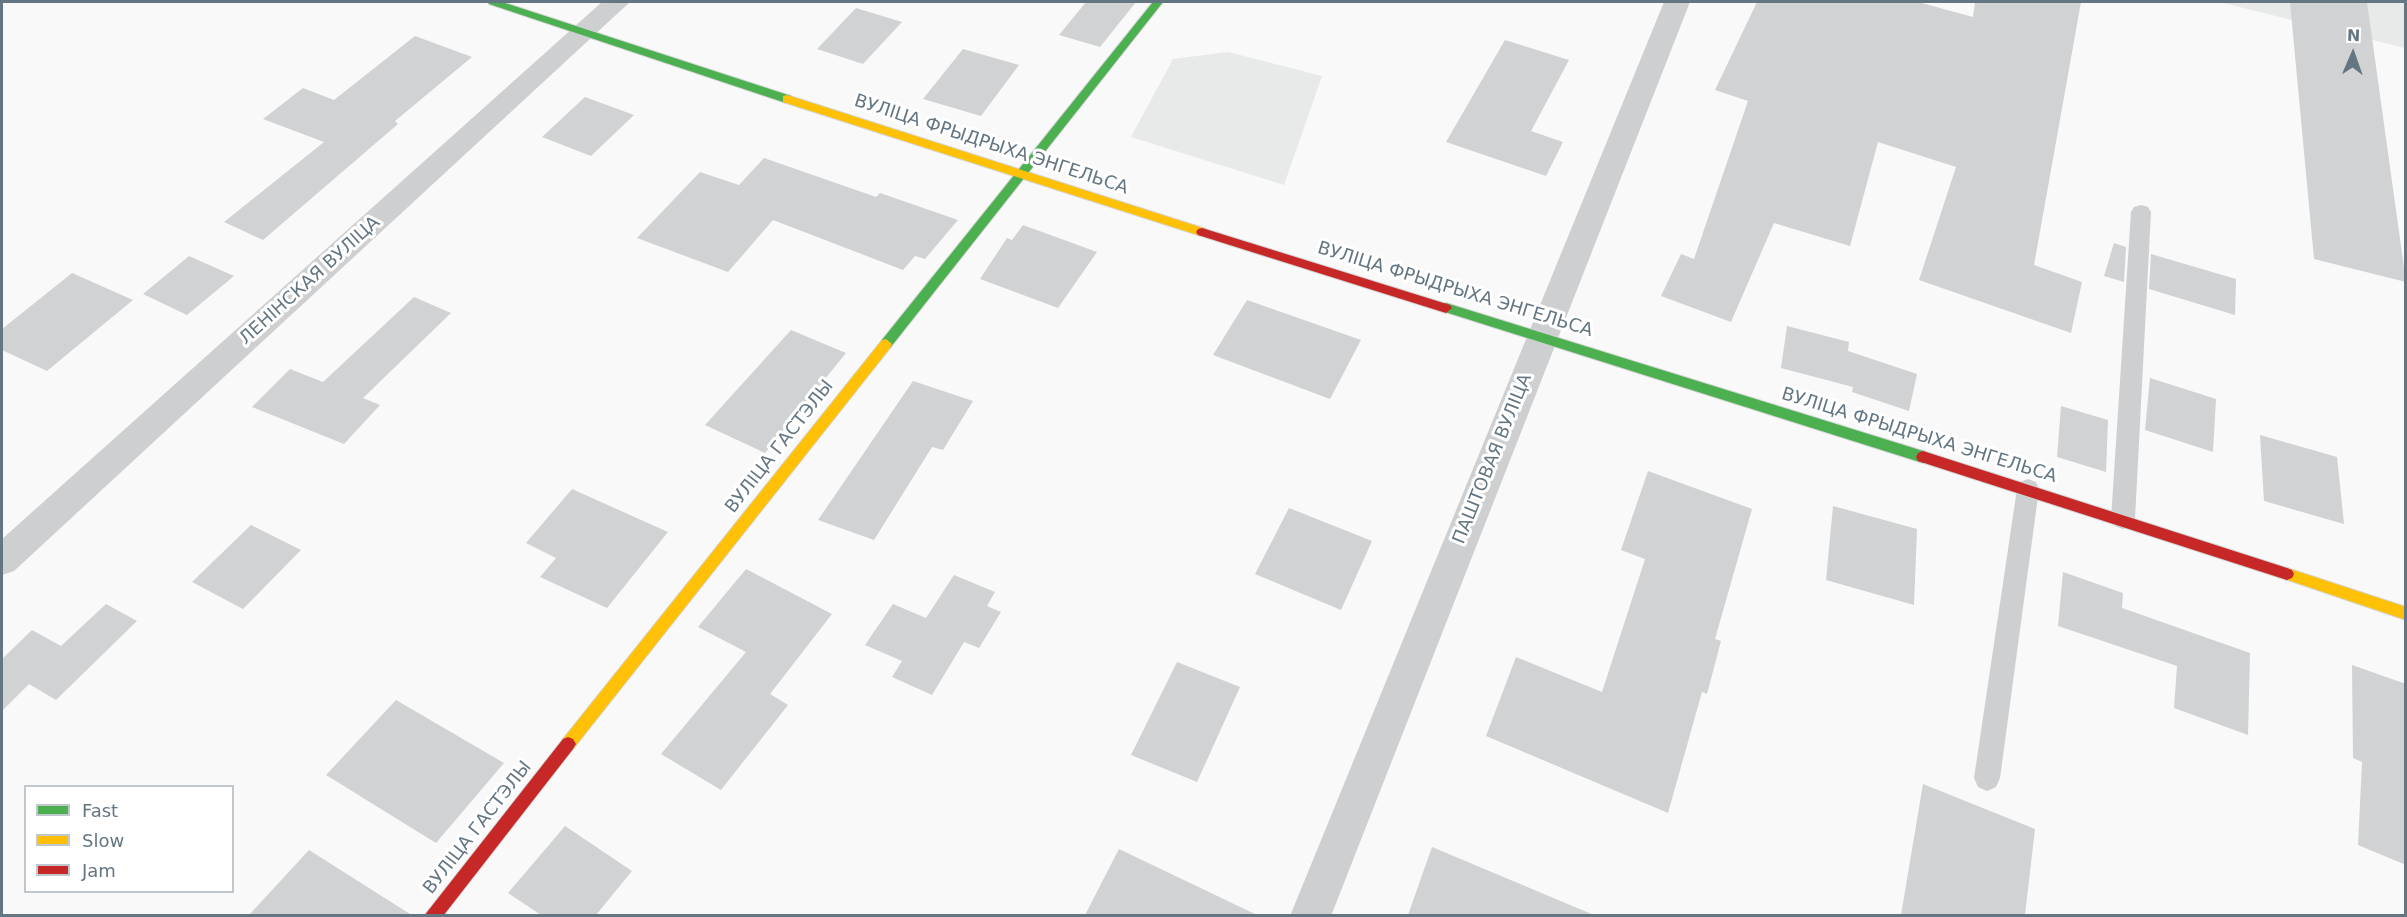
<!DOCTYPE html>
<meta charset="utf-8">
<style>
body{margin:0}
#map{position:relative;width:2407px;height:917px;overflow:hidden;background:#f9f9f9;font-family:"DejaVu Sans",sans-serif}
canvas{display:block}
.frame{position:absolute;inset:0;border:3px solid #657683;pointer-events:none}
.legend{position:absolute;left:24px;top:785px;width:210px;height:108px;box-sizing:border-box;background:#fff;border:2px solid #c1c8cd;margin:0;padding:8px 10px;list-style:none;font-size:18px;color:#657683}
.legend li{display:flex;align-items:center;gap:12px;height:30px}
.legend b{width:30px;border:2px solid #c1c8cd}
.north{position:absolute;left:2323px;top:24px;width:60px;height:60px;-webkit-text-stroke:4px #fff;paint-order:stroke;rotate:2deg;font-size:16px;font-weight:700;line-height:24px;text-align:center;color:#657683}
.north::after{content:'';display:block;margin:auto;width:21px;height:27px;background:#657683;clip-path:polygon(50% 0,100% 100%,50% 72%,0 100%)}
</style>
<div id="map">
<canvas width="2407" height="917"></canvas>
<div class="frame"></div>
<ul class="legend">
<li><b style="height:8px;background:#4caf50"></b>Fast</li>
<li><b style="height:8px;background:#ffc107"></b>Slow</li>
<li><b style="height:8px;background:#c62828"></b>Jam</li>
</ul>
<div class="north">N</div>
</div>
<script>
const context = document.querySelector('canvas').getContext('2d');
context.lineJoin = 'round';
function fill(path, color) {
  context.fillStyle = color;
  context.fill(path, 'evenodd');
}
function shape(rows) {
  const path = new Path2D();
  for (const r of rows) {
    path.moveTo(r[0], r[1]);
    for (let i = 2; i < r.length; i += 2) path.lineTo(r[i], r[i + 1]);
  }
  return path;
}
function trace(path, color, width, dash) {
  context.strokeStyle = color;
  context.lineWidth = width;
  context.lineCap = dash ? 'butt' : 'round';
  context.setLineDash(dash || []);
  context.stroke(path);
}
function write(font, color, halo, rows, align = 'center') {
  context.font = font + ' "DejaVu Sans",sans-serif';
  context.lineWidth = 6;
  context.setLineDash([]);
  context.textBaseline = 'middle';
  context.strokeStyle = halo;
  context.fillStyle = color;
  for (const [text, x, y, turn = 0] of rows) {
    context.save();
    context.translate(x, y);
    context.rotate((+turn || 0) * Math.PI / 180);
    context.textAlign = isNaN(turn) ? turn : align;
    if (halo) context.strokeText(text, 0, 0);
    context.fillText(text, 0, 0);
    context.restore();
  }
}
fill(shape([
 [2219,2,2405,2,2405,48],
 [1228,52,1322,76,1284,185,1131,137,1173,59]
]), '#e8e9e9');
fill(shape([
 [1086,2,1136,2,1100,47,1059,35],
 [1757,2,1918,2,1973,17,1975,2,2081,2,2034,265,2082,282,2071,333,1919,280,1956,167,1878,142,1850,246,1774,223,1731,322,1661,296,1681,254,1694,259,1748,101,1715,90],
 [2290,2,2367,2,2406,282,2314,259],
 [856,8,902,22,863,64,817,49],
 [415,36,472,57,395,121,398,124,263,240,224,222,324,142,263,119,303,88,334,100],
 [1505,40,1569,60,1531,131,1563,142,1546,176,1446,142],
 [963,49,1019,65,981,116,923,99],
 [585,97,634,115,591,156,542,137],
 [764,158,876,197,880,193,958,220,925,259,915,256,903,270,773,220,728,272,637,238,700,172,739,185],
 [1023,225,1097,252,1058,308,980,279,1007,238,1012,240],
 [2114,243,2126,247,2124,282,2104,276],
 [2151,254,2236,279,2235,315,2149,289],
 [189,256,234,276,187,315,143,294],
 [72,273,133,300,47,371,2,350,2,329],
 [414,297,451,313,363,398,380,405,344,444,252,407,290,369,323,382],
 [1247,300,1361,340,1330,399,1213,355],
 [1787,326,1849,342,1848,351,1917,374,1909,411,1852,392,1853,387,1781,368],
 [791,330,846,353,765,453,705,425],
 [2150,378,2216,399,2213,452,2145,430],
 [913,381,973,401,943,450,932,447,874,540,818,520],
 [2061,406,2108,420,2106,472,2057,457],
 [2260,435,2337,457,2344,524,2264,501],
 [1648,471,1752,509,1715,639,1721,641,1707,694,1702,692,1668,813,1486,736,1516,657,1602,692,1645,559,1621,550],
 [572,489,668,532,607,608,540,577,556,558,526,543],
 [1833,506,1917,529,1914,605,1826,580],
 [1289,508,1372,541,1341,610,1255,574],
 [251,525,301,550,243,609,192,582],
 [746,569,832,614,770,694,788,705,721,790,661,754,746,652,698,627],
 [2063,572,2123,593,2122,608,2250,653,2248,735,2174,708,2177,666,2058,626],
 [954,575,995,592,987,606,1001,612,979,648,964,642,932,695,892,677,902,661,865,645,893,604,926,618],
 [106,604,137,621,56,700,29,684,2,711,2,659,32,630,61,646],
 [1177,662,1240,687,1197,782,1131,755],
 [2352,665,2406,684,2406,865,2358,845,2362,762,2353,758],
 [396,700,504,763,436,843,326,775],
 [1923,784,2035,829,2025,915,1901,915],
 [565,826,632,871,596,915,541,915,508,893],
 [1432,847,1594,915,1408,915],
 [1119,849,1257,915,1085,915],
 [309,850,410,914,410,915,249,915]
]), '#d0d2d3');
const fast = shape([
 [488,2,502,2,791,96,792,99,787,103,783,102,489,4,488,2],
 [1153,2,1163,2,890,348,882,348,880,344,882,340,1153,2],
 [1446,303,1923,451,1928,453,1930,457,1928,461,1923,463,1442,311,1440,308,1442,305,1446,303]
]);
const slow = shape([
 [787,95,1206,229,1208,232,1202,236,1198,235,783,102,783,96,787,95],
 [886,339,892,344,890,348,573,749,568,751,563,749,560,744,563,739,882,340,886,339],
 [2287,568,2406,607,2406,620,2282,578,2280,574,2282,570,2287,568]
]);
const jam = shape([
 [1202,228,1450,305,1452,308,1446,313,1198,235,1196,232,1198,229,1202,228],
 [1923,451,2287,568,2292,570,2294,574,2292,578,2287,580,1918,461,1916,457,1918,453,1923,451],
 [568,737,573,739,576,744,573,749,443,916,424,916,563,739,568,737]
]);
trace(fast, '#d5d6d7', 2);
trace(slow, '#d5d6d7', 2);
trace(jam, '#d5d6d7', 2);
fill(shape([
 [2141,205,2148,207,2151,212,2135,519,2131,526,2123,529,2115,526,2111,519,2131,212,2134,207,2141,205],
 [2028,479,2036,482,2039,489,2000,778,1996,787,1987,791,1978,787,1974,778,2017,489,2020,482,2028,479]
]), '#cecfd0');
fill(shape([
 [602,2,630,2,14,571,2,575,2,539,602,2],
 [1664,2,1690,2,1331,916,1290,916,1664,2]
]), '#cecfd0');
fill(fast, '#4caf50');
fill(slow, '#ffc107');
fill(jam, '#c62828');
write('18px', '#657683', '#fff', [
 ["ВУЛІЦА ФРЫДРЫХА ЭНГЕЛЬСА",991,145,18],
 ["ЛЕНІНСКАЯ ВУЛІЦА",310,281,-42],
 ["ВУЛІЦА ФРЫДРЫХА ЭНГЕЛЬСА",1455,290,17],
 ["ВУЛІЦА ФРЫДРЫХА ЭНГЕЛЬСА",1919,436,17],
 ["ВУЛІЦА ГАСТЭЛЫ",780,447,-52],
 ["ПАШТОВАЯ ВУЛІЦА",1493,459,-68],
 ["ВУЛІЦА ГАСТЭЛЫ",478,828,-52]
]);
</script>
